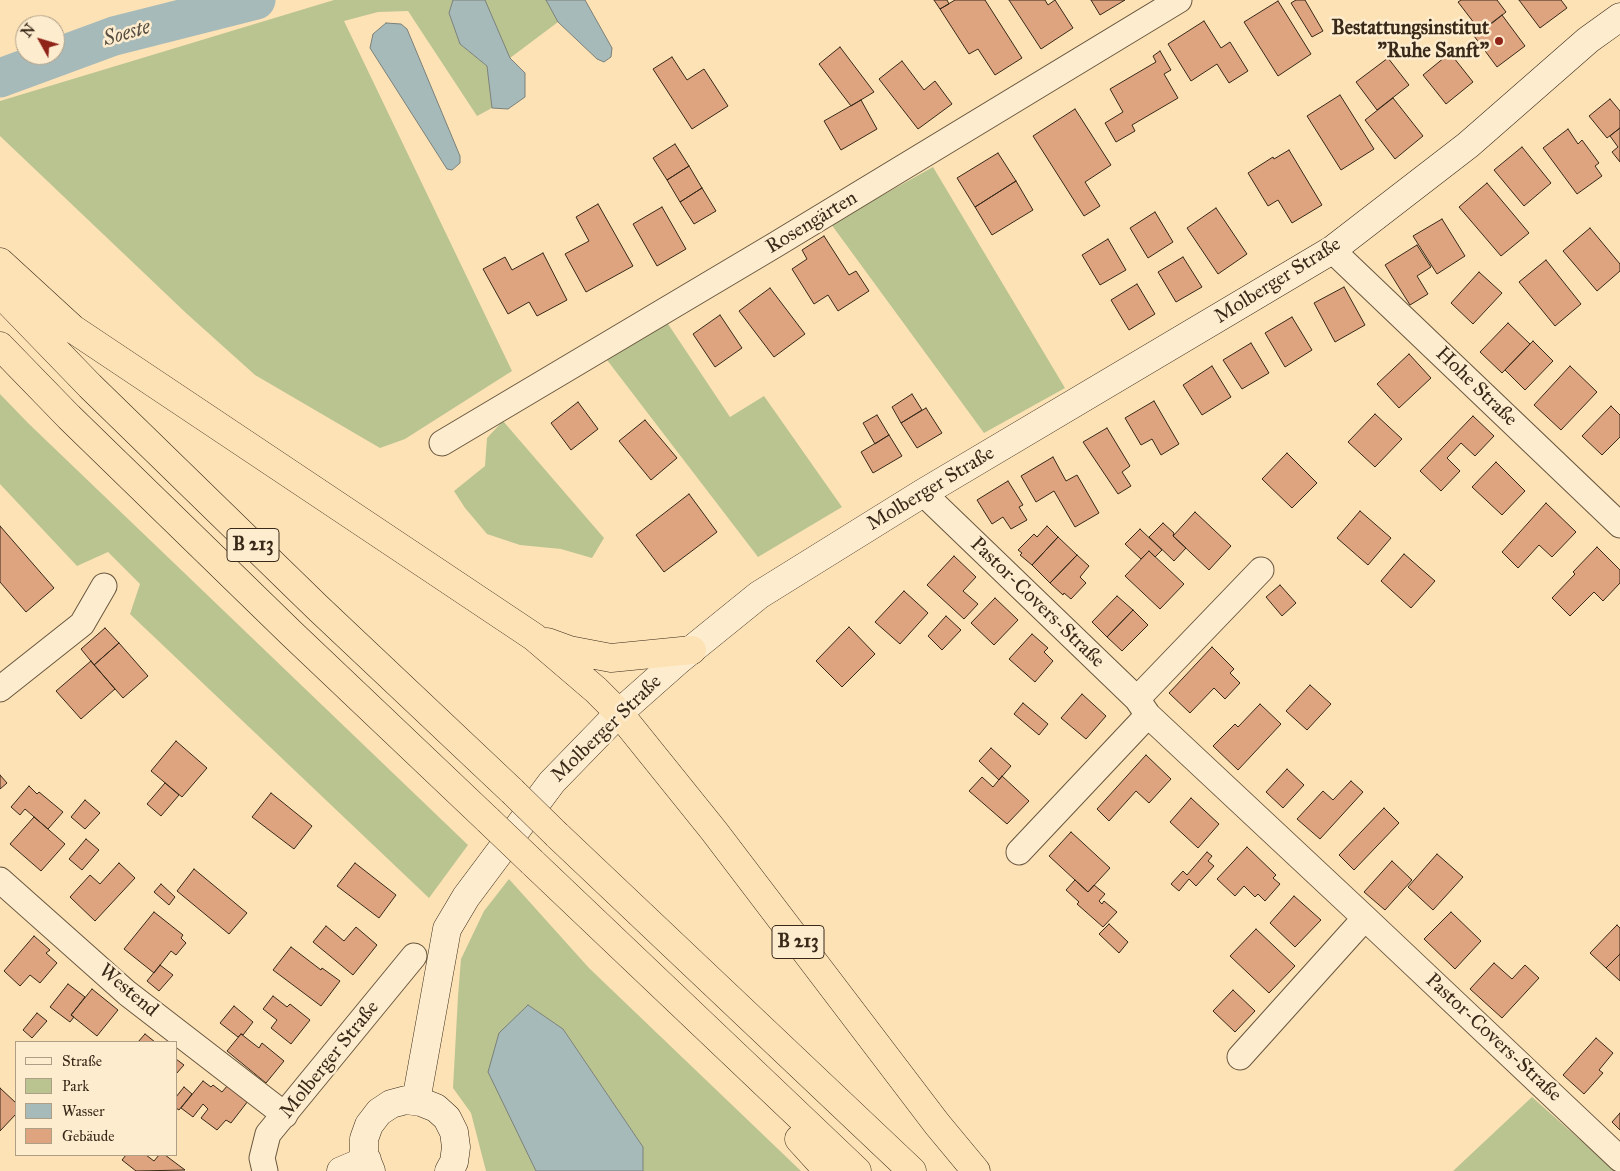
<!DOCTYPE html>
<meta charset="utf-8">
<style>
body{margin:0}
#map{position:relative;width:1620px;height:1171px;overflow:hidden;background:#fde2b5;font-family:"IM FELL Great Primer",serif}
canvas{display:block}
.legend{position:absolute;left:15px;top:1041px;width:162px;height:115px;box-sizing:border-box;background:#feeccf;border:1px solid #af9e86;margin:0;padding:6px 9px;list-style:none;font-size:15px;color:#382918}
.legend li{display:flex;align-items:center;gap:10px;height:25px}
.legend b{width:25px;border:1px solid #af9e86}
.north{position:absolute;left:15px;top:15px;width:50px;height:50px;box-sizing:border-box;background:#feeccf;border:1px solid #af9e86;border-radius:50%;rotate:309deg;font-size:14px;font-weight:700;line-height:20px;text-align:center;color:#382918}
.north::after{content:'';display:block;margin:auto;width:18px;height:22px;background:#8f2418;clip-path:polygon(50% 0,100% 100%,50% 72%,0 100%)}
</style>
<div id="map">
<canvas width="1620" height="1171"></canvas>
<ul class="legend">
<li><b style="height:6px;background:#feeccf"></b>Straße</li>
<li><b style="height:14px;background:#bac491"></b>Park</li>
<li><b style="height:14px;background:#a6baba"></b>Wasser</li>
<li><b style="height:14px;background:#dea480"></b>Gebäude</li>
</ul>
<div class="north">N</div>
</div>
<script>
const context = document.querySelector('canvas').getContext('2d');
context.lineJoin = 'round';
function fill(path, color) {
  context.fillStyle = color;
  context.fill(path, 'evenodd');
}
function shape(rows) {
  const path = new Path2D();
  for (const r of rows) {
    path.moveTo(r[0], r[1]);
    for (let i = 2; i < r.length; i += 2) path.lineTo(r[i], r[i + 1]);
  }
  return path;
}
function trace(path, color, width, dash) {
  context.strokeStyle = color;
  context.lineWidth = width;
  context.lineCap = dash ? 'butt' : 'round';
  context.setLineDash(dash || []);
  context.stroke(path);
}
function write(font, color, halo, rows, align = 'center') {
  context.font = font + ' "IM FELL Great Primer",serif';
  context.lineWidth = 5;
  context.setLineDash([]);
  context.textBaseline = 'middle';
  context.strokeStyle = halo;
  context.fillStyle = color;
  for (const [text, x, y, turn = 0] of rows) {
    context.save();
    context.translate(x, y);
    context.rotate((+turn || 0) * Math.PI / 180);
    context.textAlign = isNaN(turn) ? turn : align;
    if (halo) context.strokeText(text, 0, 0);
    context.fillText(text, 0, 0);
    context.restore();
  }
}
fill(shape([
 [334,0,453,0,449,13,460,44,487,66,492,108,477,116,408,11,378,12,344,21,512,371,405,439,380,448,255,375,186,313,0,136,0,101],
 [485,0,546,0,558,22,510,58],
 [933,167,1065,388,984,433,831,224],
 [666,321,730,417,764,396,842,507,758,557,607,360],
 [0,394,28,423,468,845,429,898,130,614,140,584,108,552,77,566,0,484],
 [503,421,604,538,592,558,561,549,520,545,487,534,465,508,454,491,485,466,487,438],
 [509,879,589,968,801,1171,643,1171,643,1147,563,1029,528,1005,488,1072,536,1171,486,1171,471,1113,453,1088,458,996,461,959,484,911],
 [1532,1097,1615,1171,1453,1171]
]), '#bac491');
const water = shape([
 [453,0,485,0,510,58,525,73,525,97,508,109,492,108,487,66,460,44,449,13,453,0],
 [546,0,585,0,612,48,611,57,604,62,597,59,558,22,546,0],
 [386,23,401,24,407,29,460,156,460,163,452,170,447,169,370,48,373,34,386,23],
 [528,1005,563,1029,643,1147,643,1171,536,1171,488,1072,499,1033,528,1005]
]);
fill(water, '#a6baba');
trace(water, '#7a8079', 1);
trace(shape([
 [0,78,114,36,256,0]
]), '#a6baba', 39);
const building = shape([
 [934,0,947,0,949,4,940,9,934,0],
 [955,0,985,0,1022,58,995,75,978,49,969,54,940,9,955,0],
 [1009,0,1045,0,1048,5,1055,0,1073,28,1041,49,1009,0],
 [1091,0,1125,0,1100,15,1091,0],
 [1296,0,1305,0,1323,31,1312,37,1291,3,1296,0],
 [1461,0,1497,0,1506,12,1481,32,1458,2,1461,0],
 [1519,0,1561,0,1567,8,1540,28,1519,0],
 [1278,1,1311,54,1278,76,1244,22,1278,1],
 [1502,15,1525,46,1497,67,1474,36,1502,15],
 [1204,21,1221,48,1230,42,1248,71,1229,83,1217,64,1191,81,1168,44,1204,21],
 [840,47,874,92,851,106,819,64,840,47],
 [1160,51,1171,70,1164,74,1178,98,1132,125,1135,131,1116,142,1105,123,1123,112,1110,89,1156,62,1153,56,1160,51],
 [1450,53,1473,82,1446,104,1423,75,1450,53],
 [672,57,687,80,704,69,728,106,692,129,653,69,672,57],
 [1388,58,1409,85,1377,110,1356,82,1388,58],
 [902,61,924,90,935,81,952,104,918,129,879,79,902,61],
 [1340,95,1374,149,1341,170,1307,116,1340,95],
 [1393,98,1423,136,1395,159,1365,120,1393,98],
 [1610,99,1620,111,1620,128,1607,138,1589,116,1610,99],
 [861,100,877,129,841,150,824,121,861,100],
 [1075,109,1111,165,1085,182,1100,206,1084,216,1033,136,1075,109],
 [1620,128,1620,162,1612,152,1618,147,1610,136,1620,128],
 [1568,129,1578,144,1582,140,1599,163,1595,166,1602,176,1577,194,1543,148,1568,129],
 [675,144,689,166,667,180,653,158,675,144],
 [1522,147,1551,183,1524,206,1494,170,1522,147],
 [1289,150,1322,205,1292,223,1278,200,1268,206,1248,173,1273,157,1274,159,1289,150],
 [998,153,1016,181,975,207,957,178,998,153],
 [689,166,702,188,680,202,667,180,689,166],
 [1016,181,1033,210,992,235,975,207,1016,181],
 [1487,183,1529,233,1501,256,1459,207,1487,183],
 [702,188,716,211,694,224,680,202,702,188],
 [598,204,633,266,586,292,565,254,589,241,576,217,598,204],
 [662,207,686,249,657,266,633,224,662,207],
 [1216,208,1247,254,1218,274,1187,228,1216,208],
 [1155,212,1173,242,1148,258,1130,228,1155,212],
 [1442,219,1465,256,1437,274,1413,236,1442,219],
 [1590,228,1620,264,1620,271,1597,291,1563,251,1590,228],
 [824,236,849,275,856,271,869,291,838,311,828,295,814,304,792,269,807,259,802,250,824,236],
 [1108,239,1126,270,1100,285,1082,255,1108,239],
 [1417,245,1431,267,1417,276,1428,294,1410,305,1385,265,1417,245],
 [543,253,567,300,537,316,529,302,508,314,483,269,505,257,512,270,543,253],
 [1183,257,1202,287,1176,302,1158,272,1183,257],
 [1546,260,1581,304,1555,326,1519,282,1546,260],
 [1479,272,1502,293,1473,324,1451,303,1479,272],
 [1137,284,1155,314,1129,330,1111,300,1137,284],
 [1344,287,1365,325,1335,342,1314,303,1344,287],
 [770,288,805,334,774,357,739,311,770,288],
 [720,315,742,348,715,367,693,334,720,315],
 [1292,317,1312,350,1285,367,1265,333,1292,317],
 [1508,323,1530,344,1502,373,1480,352,1508,323],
 [1533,341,1553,361,1525,390,1505,370,1533,341],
 [1251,343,1269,373,1242,389,1223,360,1251,343],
 [1409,354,1431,378,1399,408,1377,384,1409,354],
 [1212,366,1231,397,1202,415,1183,385,1212,366],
 [1570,366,1597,392,1561,430,1534,405,1570,366],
 [912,394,922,410,901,423,892,407,912,394],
 [1154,401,1179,444,1161,455,1152,439,1141,445,1125,418,1154,401],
 [578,402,598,429,571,450,551,423,578,402],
 [1611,406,1620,415,1620,437,1602,455,1582,436,1611,406],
 [926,408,942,433,917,448,901,423,926,408],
 [1375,414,1402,439,1375,467,1348,442,1375,414],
 [877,415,889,435,875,444,863,423,877,415],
 [1473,416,1494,436,1475,456,1461,443,1447,458,1460,471,1441,491,1420,471,1473,416],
 [645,420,677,458,651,480,619,441,645,420],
 [1107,428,1130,466,1122,472,1131,486,1118,494,1083,442,1107,428],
 [889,435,902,456,873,473,861,452,889,435],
 [1287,453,1317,483,1292,508,1262,479,1287,453],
 [1053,457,1066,481,1077,475,1099,513,1075,527,1054,491,1036,502,1021,476,1053,457],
 [1496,462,1525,491,1502,515,1472,487,1496,462],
 [1008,481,1023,505,1019,507,1027,520,1011,529,1003,517,992,524,977,500,1008,481],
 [689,494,717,532,664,572,636,535,689,494],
 [1546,503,1576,532,1552,557,1539,545,1518,568,1502,552,1546,503],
 [1360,511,1391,538,1368,565,1337,538,1360,511],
 [1195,512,1231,546,1209,570,1173,536,1195,512],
 [1163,523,1174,533,1173,536,1186,548,1174,561,1149,537,1163,523],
 [0,526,54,588,26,612,0,582,0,526],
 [1047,526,1058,537,1032,565,1020,555,1022,553,1018,550,1034,534,1037,537,1047,526],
 [1140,529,1162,550,1155,557,1149,551,1141,559,1125,544,1140,529],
 [1058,537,1077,555,1050,583,1032,565,1058,537],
 [1597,547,1620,570,1620,583,1603,601,1594,592,1570,616,1552,598,1575,574,1573,572,1597,547],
 [1149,551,1184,584,1160,609,1125,576,1149,551],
 [1404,554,1435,581,1411,608,1381,581,1404,554],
 [1077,555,1089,566,1080,577,1086,583,1071,599,1064,593,1063,595,1050,583,1077,555],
 [954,556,976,577,963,591,978,604,964,619,927,585,954,556],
 [1280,585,1296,603,1282,616,1266,597,1280,585],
 [904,591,928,613,900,644,875,622,904,591],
 [1117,596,1133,610,1107,637,1092,622,1117,596],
 [995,598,1018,620,994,645,971,623,995,598],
 [1133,610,1148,625,1122,651,1107,637,1133,610],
 [946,616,961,630,942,650,928,636,946,616],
 [849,627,875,654,842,687,816,661,849,627],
 [105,628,119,643,94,665,81,649,105,628],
 [1032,634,1048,648,1044,652,1053,661,1035,682,1009,659,1032,634],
 [119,643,148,676,123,698,94,665,119,643],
 [1212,647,1234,669,1230,673,1240,683,1225,699,1214,688,1190,713,1169,693,1212,647],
 [91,661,115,689,81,719,56,691,91,661],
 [1310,685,1331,704,1307,730,1286,711,1310,685],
 [1082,694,1106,716,1086,739,1061,718,1082,694],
 [1023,703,1048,724,1039,735,1014,714,1023,703],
 [1260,704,1281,724,1238,770,1213,746,1235,724,1238,727,1260,704],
 [176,741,207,768,182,797,151,771,176,741],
 [991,748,1011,766,999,780,979,761,991,748],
 [1146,755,1171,779,1149,803,1136,791,1109,821,1097,809,1146,755],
 [1287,769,1304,785,1283,808,1266,792,1287,769],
 [0,775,7,783,0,789,0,775],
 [1002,776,1029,801,1007,824,969,791,982,777,993,787,1002,776],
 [1351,781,1363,792,1320,839,1297,819,1323,791,1333,800,1351,781],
 [165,783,179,795,161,816,147,804,165,783],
 [29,786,37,794,39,792,63,812,48,829,25,809,20,815,11,807,29,786],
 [271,793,312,826,294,849,252,817,271,793],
 [1191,798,1219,824,1198,848,1170,822,1191,798],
 [85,800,100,813,85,829,71,817,85,800],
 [1384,808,1399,823,1354,870,1339,855,1384,808],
 [34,817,65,844,41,871,10,844,34,817],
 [1071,832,1110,868,1088,892,1049,856,1071,832],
 [86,839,99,850,82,870,69,859,86,839],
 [1247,847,1276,875,1273,878,1280,884,1265,901,1258,894,1255,897,1244,886,1235,896,1217,879,1247,847],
 [1207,852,1212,856,1208,861,1214,866,1196,886,1189,879,1179,891,1171,884,1183,871,1187,875,1207,852],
 [1437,854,1463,877,1433,910,1408,887,1437,854],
 [1392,861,1412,880,1385,910,1364,892,1392,861],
 [119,863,135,878,95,921,70,897,90,875,100,884,119,863],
 [355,863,396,895,379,918,337,886,355,863],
 [194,869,247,913,229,934,177,891,194,869],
 [1075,880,1088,892,1094,885,1105,894,1099,901,1102,904,1104,901,1117,912,1103,927,1077,904,1079,902,1066,890,1075,880],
 [161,884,175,897,169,905,154,892,161,884],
 [1294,896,1321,920,1295,947,1270,923,1294,896],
 [154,912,183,935,181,938,186,943,176,955,171,951,154,973,124,949,154,912],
 [1451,912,1481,941,1455,969,1424,939,1451,912],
 [1109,924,1128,942,1119,953,1099,934,1109,924],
 [1617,925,1620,928,1620,954,1606,968,1590,953,1617,925],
 [326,926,344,941,356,927,377,945,353,975,313,942,326,926],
 [1256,929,1295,966,1269,993,1230,956,1256,929],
 [34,936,50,950,46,953,57,963,40,983,30,975,20,986,4,971,34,936],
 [291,947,321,970,322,968,340,981,321,1006,273,970,291,947],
 [1620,954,1620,981,1606,968,1620,954],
 [1494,963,1512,979,1525,965,1539,978,1502,1018,1470,989,1494,963],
 [160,965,173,975,159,991,147,981,160,965],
 [68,984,85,997,71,1015,74,1017,70,1022,50,1007,68,984],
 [92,989,118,1010,97,1036,71,1015,92,989],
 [1233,990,1255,1011,1235,1032,1213,1011,1233,990],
 [273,996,287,1007,290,1004,310,1020,291,1044,271,1028,277,1020,263,1009,273,996],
 [234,1006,253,1022,243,1035,241,1034,238,1037,220,1023,234,1006],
 [37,1013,47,1021,32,1038,23,1030,37,1013],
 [145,1034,155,1042,138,1042,145,1034],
 [241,1034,259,1048,262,1043,284,1061,266,1083,227,1051,241,1034],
 [1596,1038,1613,1053,1599,1070,1603,1073,1584,1094,1563,1075,1596,1038],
 [176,1059,184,1065,176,1074,176,1059],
 [203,1081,211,1087,213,1085,222,1092,228,1085,248,1101,231,1123,226,1120,217,1130,201,1118,208,1109,203,1104,193,1117,181,1108,203,1081],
 [184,1087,192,1094,179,1110,176,1108,176,1097,184,1087],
 [0,1088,16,1103,16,1114,0,1131,0,1088],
 [1620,1113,1620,1130,1612,1122,1620,1113],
 [126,1155,146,1155,154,1161,159,1155,165,1155,185,1170,136,1171,122,1160,126,1155]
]);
fill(building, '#dea480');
trace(building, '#382918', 1);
const street = shape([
 [1332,250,1620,525],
 [442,443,775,245,1179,0],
 [923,493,1137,699,1148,715,1365,918,1620,1159],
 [0,689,82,624,104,586],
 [1137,699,1261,570],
 [1019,852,1148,715],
 [0,880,127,993,285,1115],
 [1240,1057,1365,918],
 [265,1171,262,1158,268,1134,414,956]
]);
const secondary = shape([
 [416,1101,447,929,466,897,552,782,619,713,680,659,759,595,923,493,1332,250,1468,145,1588,40,1620,17],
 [341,1171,367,1160],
 [371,1171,364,1154,364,1139,369,1125,379,1112,391,1104,406,1100,421,1102,436,1108,447,1118,454,1132,456,1147,454,1162,449,1171]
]);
const highway = shape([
 [0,262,73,329,534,637,596,690,619,713,714,831,937,1124,976,1171],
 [0,293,90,386,317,607,512,791],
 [0,346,69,417,291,633,488,820],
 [547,642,569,650,611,658,692,650],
 [557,835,912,1171],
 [532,862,857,1171],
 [799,1139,828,1171]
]);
trace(street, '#69573f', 27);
trace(secondary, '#382918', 29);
trace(highway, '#382918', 29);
trace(street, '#feeccf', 25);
trace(secondary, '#feeccf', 28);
trace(highway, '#fde2b5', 28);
const highwayBridge = shape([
 [512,791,557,835],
 [488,820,532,862]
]);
trace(highwayBridge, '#382918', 29, []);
trace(highwayBridge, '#fde2b5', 28);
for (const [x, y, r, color] of [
 [1499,41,5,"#8f2418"]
]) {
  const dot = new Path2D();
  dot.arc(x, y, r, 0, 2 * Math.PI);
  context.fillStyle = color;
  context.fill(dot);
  trace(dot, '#feeccf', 2);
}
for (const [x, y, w] of [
 [253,545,52],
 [798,942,52]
]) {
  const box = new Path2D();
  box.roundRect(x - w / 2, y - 16.5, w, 33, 4);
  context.fillStyle = '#feeccf';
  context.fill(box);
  trace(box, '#382918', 1);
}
write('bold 19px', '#382918', null, [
 ["B 213",253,545],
 ["B 213",798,942]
]);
write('bold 20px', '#382918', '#feeccf', [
 ["Bestattungsinstitut",1489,29],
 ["\"Ruhe Sanft\"",1489,52]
], 'right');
write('20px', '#382918', '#feeccf', [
 ["Rosengärten",812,223,-31],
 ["Molberger Straße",1278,281,-32],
 ["Hohe Straße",1476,387,44],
 ["Molberger Straße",931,489,-31],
 ["Pastor-Covers-Straße",1037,603,44],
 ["Molberger Straße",607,729,-44],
 ["Westend",128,991,40],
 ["Pastor-Covers-Straße",1493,1038,43],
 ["Molberger Straße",330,1060,-51]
]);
write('italic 21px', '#544d40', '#feeccf', [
 ["Soeste",127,34,-16]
]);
</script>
